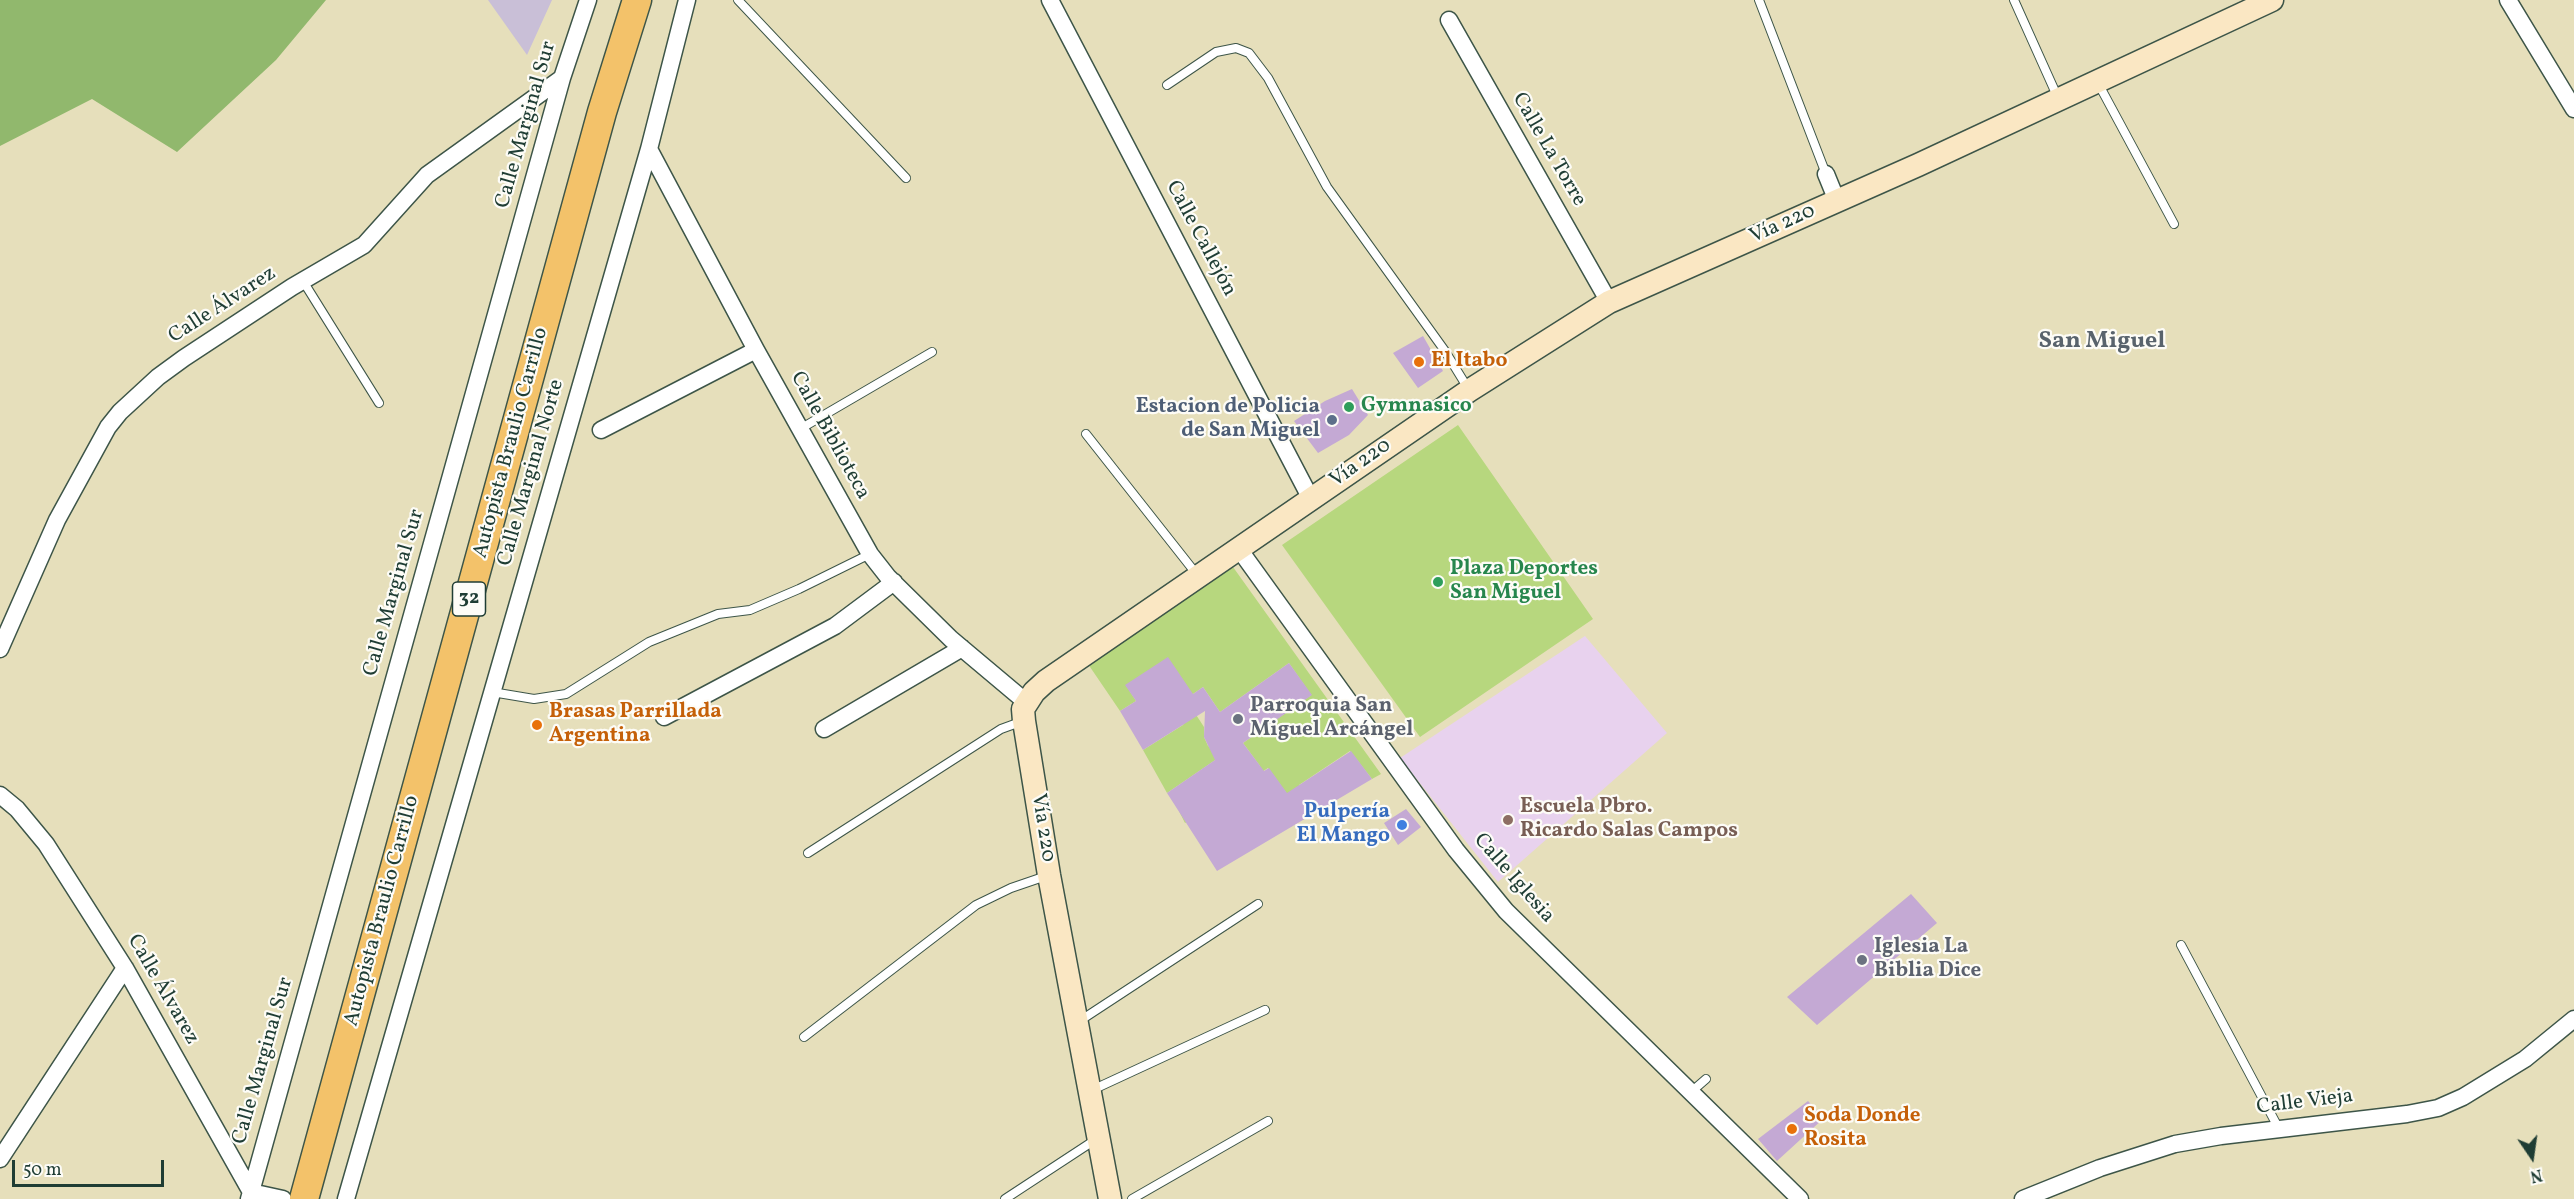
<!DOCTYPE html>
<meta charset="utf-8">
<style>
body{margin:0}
#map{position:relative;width:2574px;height:1199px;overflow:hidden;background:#e6dfbb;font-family:Vollkorn,serif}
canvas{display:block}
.north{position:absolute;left:2502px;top:1127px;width:60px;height:60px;-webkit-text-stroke:4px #fdfcf7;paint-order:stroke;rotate:167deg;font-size:16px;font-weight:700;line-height:24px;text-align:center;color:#1f3d34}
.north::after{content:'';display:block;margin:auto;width:21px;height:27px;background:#1f3d34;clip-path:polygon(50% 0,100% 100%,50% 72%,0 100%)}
.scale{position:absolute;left:12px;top:1160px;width:152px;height:27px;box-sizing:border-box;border:3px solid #1f3d34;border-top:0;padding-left:8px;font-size:18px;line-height:21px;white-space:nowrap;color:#1f3d34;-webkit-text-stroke:4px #fdfcf7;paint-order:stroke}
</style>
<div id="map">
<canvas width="2574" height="1199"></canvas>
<div class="north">N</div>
<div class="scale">50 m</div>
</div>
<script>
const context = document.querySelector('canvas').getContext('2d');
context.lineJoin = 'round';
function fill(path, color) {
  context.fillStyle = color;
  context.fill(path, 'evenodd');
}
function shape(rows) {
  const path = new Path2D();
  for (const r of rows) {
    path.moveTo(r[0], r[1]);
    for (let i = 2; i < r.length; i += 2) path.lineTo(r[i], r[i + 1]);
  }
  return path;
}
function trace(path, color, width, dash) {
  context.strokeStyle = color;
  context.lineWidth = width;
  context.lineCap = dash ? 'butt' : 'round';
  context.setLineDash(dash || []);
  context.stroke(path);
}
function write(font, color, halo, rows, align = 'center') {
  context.font = font + ' Vollkorn,serif';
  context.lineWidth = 4.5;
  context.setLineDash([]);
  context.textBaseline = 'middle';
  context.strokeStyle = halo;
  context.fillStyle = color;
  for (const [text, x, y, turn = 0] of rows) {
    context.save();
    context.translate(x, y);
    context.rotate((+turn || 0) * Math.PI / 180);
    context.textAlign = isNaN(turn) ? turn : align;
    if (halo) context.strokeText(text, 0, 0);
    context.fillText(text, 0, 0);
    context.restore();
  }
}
fill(shape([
 [1585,636,1667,733,1498,882,1400,758]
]), '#e8d2ee');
fill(shape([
 [488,0,552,0,527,55]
]), '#c9bfd7');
fill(shape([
 [1458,425,1593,619,1420,737,1282,545],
 [1233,567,1381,774,1372,779,1350,751,1299,785,1304,818,1268,768,1185,823,1179,811,1260,766,1243,743,1311,695,1289,663,1220,712,1203,687,1193,694,1126,685,1136,701,1120,711,1088,664],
 [1191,707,1204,727,1204,737,1208,746,1224,754,1167,793,1143,750,1183,725]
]), '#b7d77e');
fill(shape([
 [0,0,326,0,276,60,177,152,92,99,0,146]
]), '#91b86d');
fill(shape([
 [1423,336,1443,371,1418,388,1393,353],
 [1352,389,1368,415,1349,435,1318,453,1294,421,1325,401],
 [1168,657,1193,694,1203,687,1220,712,1289,663,1312,695,1243,743,1264,771,1269,768,1287,793,1351,751,1372,779,1217,871,1167,793,1215,760,1204,737,1205,711,1143,750,1120,711,1136,701,1125,685],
 [1406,809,1421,827,1398,845,1384,823],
 [1911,894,1937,923,1817,1025,1787,997],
 [1808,1101,1824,1118,1777,1161,1758,1139]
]), '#c4a9d4');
const lane = shape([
 [738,0,906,178],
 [1759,0,1826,174],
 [2014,0,2058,98],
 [2098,83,2174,224],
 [1167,85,1216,52,1236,48,1249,53,1268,78,1327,187,1445,351,1469,390],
 [303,281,379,403],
 [800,429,932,352],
 [1086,434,1198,576],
 [492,692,534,699,566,694,649,642,718,614,750,610,799,589,870,554],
 [808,853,1001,729,1023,721],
 [2181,945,2279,1129],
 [1078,1022,1258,904],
 [804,1037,976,905,1011,888,1049,875],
 [1090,1091,1265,1010],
 [1691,1092,1706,1079],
 [1005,1199,1098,1138],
 [1132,1199,1268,1121]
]);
const street = shape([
 [1050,0,1311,499],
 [2508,0,2574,109],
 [1449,20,1609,302],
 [649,149,756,350,870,554,888,577,951,639,1026,702],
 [1826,174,1837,201],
 [601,430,756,350],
 [1239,549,1456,850,1506,911,1800,1199],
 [0,649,57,520,108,427,120,412,158,377,184,358,292,287,364,245,427,175,562,78],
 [664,717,835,626,894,582],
 [824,729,962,648],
 [0,795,17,809,46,844,125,968,251,1192,283,1199],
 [0,1159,125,968],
 [249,1199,562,78,588,0],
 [346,1199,649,149,687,0],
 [2023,1199,2100,1168,2175,1144,2221,1136,2407,1114,2438,1108,2463,1097,2525,1059,2574,1019]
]);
const secondary = shape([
 [1110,1199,1049,875,1024,721,1023,709,1034,692,1046,681,1470,390,1609,302,1918,165,2272,0]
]);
const highway = shape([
 [304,1199,602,112,637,0]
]);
trace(lane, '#3d5548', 10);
trace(street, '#3d5548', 19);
trace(secondary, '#3d5548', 25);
trace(highway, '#3d5548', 31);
trace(lane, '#fff', 8);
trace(street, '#fff', 16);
trace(secondary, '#fae7c3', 22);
trace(highway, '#f3c26a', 28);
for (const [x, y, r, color] of [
 [1419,362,6,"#e8710a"],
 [1349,407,6,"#2e9e5b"],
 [1332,420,6,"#5c6f8a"],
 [1438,582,6,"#2e9e5b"],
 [1238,719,6,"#6b7280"],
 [537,725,6,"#e8710a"],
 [1508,820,6,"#8d6e63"],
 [1402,825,6,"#3f7fe0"],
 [1862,960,6,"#6b7280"],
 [1792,1129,6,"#e8710a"]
]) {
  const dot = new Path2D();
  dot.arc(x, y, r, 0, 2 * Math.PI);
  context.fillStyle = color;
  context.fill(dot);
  trace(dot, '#fdfcf7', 2);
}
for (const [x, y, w] of [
 [469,599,33]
]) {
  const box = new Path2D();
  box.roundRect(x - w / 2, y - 17, w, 34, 4.5);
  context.fillStyle = '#fdfcf7';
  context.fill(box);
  trace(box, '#1f3d34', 1.5);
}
write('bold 20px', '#1f3d34', null, [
 ["32",469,599]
]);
write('21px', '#1f3d34', '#fdfcf7', [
 ["Calle Marginal Sur",527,125,-74],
 ["Calle La Torre",1548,150,60],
 ["Vía 220",1783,225,-24],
 ["Calle Callejón",1200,239,62],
 ["Calle Álvarez",223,306,-33],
 ["Calle Biblioteca",829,436,61],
 ["Autopista Braulio Carrillo",512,443,-75],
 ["Vía 220",1361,464,-35],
 ["Calle Marginal Norte",532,473,-74],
 ["Calle Marginal Sur",395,593,-74],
 ["Vía 220",1042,828,81],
 ["Calle Iglesia",1513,879,49],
 ["Autopista Braulio Carrillo",383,911,-75],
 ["Calle Álvarez",162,990,60],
 ["Calle Marginal Sur",264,1061,-74],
 ["Calle Vieja",2305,1103,-7]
]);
write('bold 21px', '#c56008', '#fdfcf7', [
 ["El Itabo",1431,362],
 ["Brasas Parrillada",549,713],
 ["Argentina",549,737],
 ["Soda Donde",1804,1117],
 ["Rosita",1804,1141]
], 'left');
write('bold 21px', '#27864d', '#fdfcf7', [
 ["Gymnasico",1361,407],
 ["Plaza Deportes",1450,570],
 ["San Miguel",1450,594]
], 'left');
write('bold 21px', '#4e5e75', '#fdfcf7', [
 ["Estacion de Policia",1320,408],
 ["de San Miguel",1320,432]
], 'right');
write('bold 21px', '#5b616d', '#fdfcf7', [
 ["Parroquia San",1250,707],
 ["Miguel Arcángel",1250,731],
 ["Iglesia La",1874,948],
 ["Biblia Dice",1874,972]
], 'left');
write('bold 21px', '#785e54', '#fdfcf7', [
 ["Escuela Pbro.",1520,808],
 ["Ricardo Salas Campos",1520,832]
], 'left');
write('bold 21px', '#366cbe', '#fdfcf7', [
 ["Pulpería",1390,813],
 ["El Mango",1390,837]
], 'right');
write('bold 24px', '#59636c', '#fdfcf7', [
 ["San Miguel",2102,343]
]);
</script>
